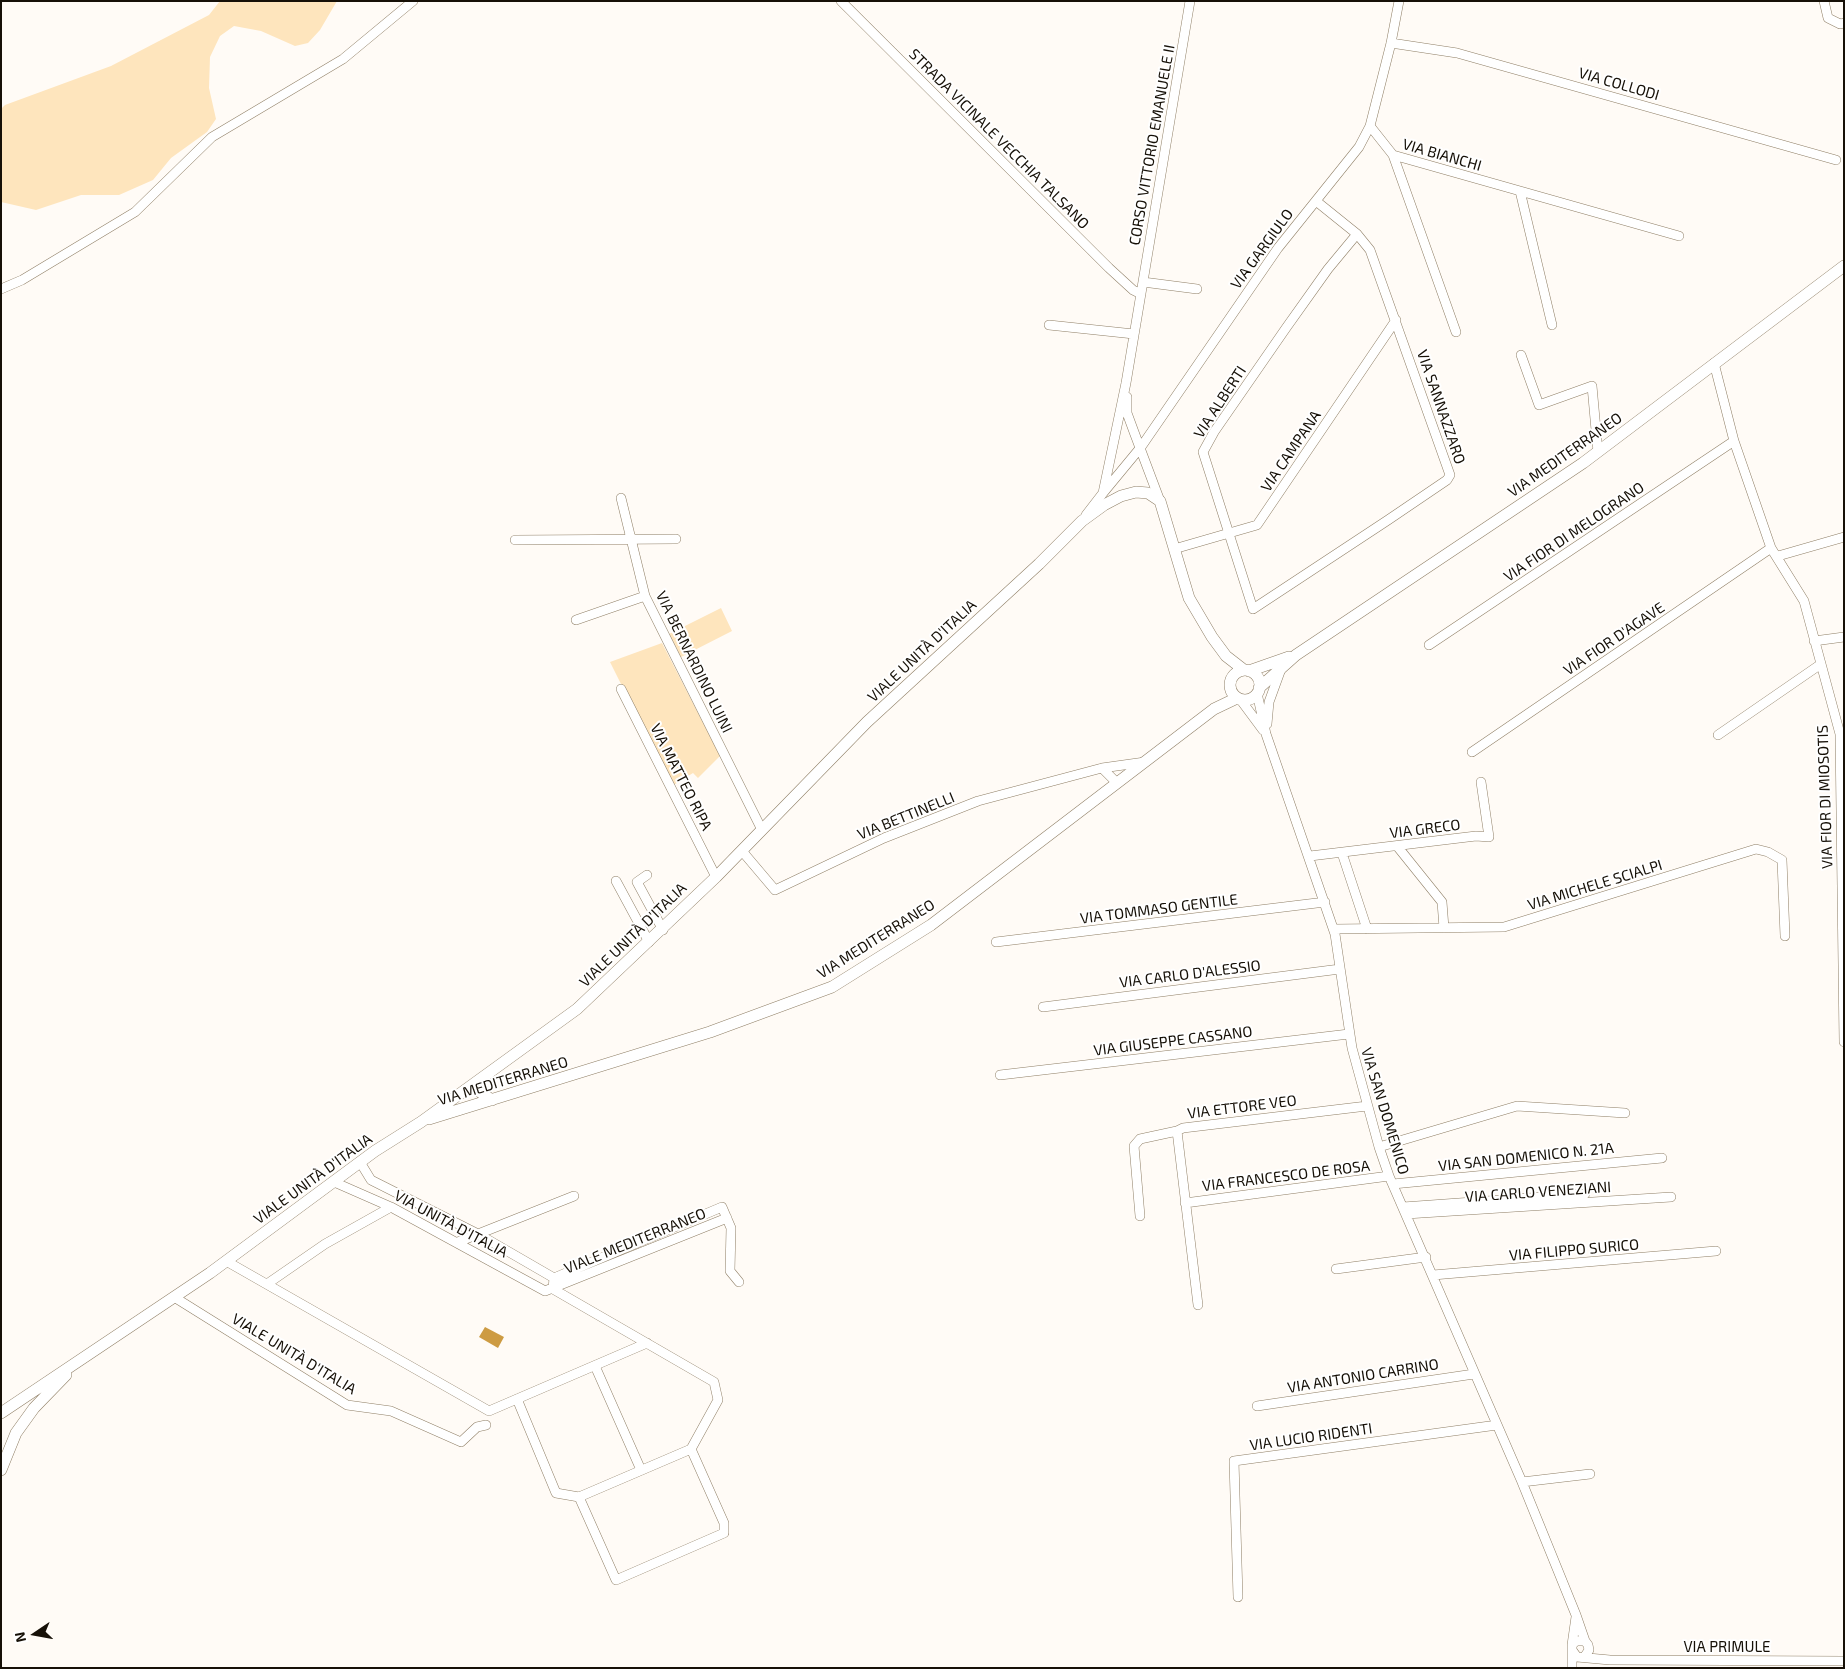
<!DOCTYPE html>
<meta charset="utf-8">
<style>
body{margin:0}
#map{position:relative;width:1845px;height:1669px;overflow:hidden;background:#fffbf6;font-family:"Exo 2",sans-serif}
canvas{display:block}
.frame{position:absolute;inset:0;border:2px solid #161007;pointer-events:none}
.north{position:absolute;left:10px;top:1609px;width:50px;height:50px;-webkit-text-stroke:4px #fff;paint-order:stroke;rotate:258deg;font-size:14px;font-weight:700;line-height:20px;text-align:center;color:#161007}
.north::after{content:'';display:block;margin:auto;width:18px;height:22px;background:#161007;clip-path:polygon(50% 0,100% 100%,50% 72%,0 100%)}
</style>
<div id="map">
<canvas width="1845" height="1669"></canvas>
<div class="frame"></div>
<div class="north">N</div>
</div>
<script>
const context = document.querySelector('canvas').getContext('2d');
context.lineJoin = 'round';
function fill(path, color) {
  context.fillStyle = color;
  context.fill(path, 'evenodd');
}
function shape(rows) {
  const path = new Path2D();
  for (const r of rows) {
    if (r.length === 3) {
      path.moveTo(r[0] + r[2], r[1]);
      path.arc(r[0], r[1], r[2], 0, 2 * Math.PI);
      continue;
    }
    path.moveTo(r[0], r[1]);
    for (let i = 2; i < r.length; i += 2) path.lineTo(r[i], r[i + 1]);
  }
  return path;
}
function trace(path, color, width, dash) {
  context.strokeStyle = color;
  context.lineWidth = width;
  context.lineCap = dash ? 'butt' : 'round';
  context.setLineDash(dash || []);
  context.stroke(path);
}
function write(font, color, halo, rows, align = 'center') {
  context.font = font + ' "Exo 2",sans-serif';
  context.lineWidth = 4;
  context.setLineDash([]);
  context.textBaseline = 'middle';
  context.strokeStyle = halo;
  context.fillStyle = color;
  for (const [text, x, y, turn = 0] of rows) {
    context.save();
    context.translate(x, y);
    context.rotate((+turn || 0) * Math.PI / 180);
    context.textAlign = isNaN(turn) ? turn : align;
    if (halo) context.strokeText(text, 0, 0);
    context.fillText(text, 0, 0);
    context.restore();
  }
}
fill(shape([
 [220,1,337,1,320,30,308,43,295,46,261,31,234,26,220,36,210,57,209,88,216,119,207,132,171,158,153,180,119,195,81,195,36,210,1,202,1,109,5,105,111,66,209,15],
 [721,608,732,631,681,657,669,634],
 [662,643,720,756,698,778,693,773,672,786,610,662]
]), '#fee5bd');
fill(shape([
 [485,1327,504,1337,498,1348,479,1337]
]), '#cd9b42');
const minor = shape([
 [841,1,1109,268,1133,290,1141,294],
 [1824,1,1828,18,1840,24,1844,23],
 [1391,43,1457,53,1836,160],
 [1370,126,1393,155,1679,236],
 [1393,155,1456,332],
 [1520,191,1552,325],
 [1316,201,1357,234,1370,250,1450,475,1447,480,1388,520,1253,609,1203,452,1214,432,1286,328,1328,269,1357,234],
 [1143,282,1197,289],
 [1,289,22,280,135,212,212,137,343,59,413,1],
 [1049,325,1134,334],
 [1521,355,1539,405,1592,386,1598,452],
 [1714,363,1734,441,1771,548,1804,601,1840,734,1844,1042],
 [1127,397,1127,413,1134,432,1160,501],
 [1103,493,1141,447,1278,248,1359,147,1370,126,1391,43,1399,1],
 [621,498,645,596,762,830],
 [1086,515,1103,493,1126,383,1190,1],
 [515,540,676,539],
 [1174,549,1257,525,1396,320],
 [1778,556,1844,537],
 [576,620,645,596],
 [1814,641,1844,637],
 [1429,645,1734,441],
 [621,689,716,877],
 [1257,693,1266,734,1335,934,1352,1048,1379,1147,1389,1176,1522,1482,1576,1615,1585,1641],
 [1240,699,1263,730],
 [1267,724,1269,702,1281,669],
 [1718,735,1821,664],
 [1472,752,1771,548],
 [1102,768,1117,783],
 [1397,846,1442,902,1444,928],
 [742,851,775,890,884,838,978,801,1102,768,1145,762],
 [1342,853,1367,929],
 [1310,856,1476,836,1489,837,1481,782],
 [647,875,637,882,663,930],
 [616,881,649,942],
 [1334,929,1504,927,1756,849,1768,852,1782,860,1785,936],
 [996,942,1325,902],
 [1043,1007,1340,969],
 [1000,1075,1349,1034],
 [1379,1147,1517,1106,1625,1113],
 [360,1162,371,1180,478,1234,554,1278],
 [334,1182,391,1207,545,1291,727,1218],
 [1393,1184,1662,1158],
 [1185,1203,1389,1176],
 [1403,1207,1585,1194],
 [1406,1214,1671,1197],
 [1140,1216,1134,1146,1140,1139,1177,1131],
 [458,1242,574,1196],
 [226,1261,489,1411,647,1343],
 [1336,1269,1426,1257],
 [1433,1275,1716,1251],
 [267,1284,325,1244,391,1207],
 [553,1289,714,1382,718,1400,691,1449,724,1523,724,1533,616,1580,579,1497,691,1449],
 [553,1289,554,1278,722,1207,731,1228,730,1271,739,1282],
 [174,1297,347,1405,391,1411,461,1442,477,1427,486,1425],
 [1198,1305,1177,1131,1183,1128,1367,1106],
 [595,1366,641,1470],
 [517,1399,556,1493,579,1497],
 [1257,1406,1474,1374],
 [1522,1482,1590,1474],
 [1238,1597,1234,1461,1497,1425],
 [1572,1645,1576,1617],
 [1572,1650,1572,1668],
 [1585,1656,1589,1650,1588,1645,1585,1641,1576,1641,1572,1645,1572,1650,1577,1657,1610,1660,1844,1661]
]);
const major = shape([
 [1245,685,15],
 [1249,671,1289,657],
 [1259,688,1296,655,1583,463,1844,266],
 [478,1081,480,1092,492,1100],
 [429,1119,710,1032,832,987,931,925,1214,709,1237,698],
 [1,1413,210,1273,375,1151,421,1122,577,1009,716,877,867,722,1039,564,1082,521,1104,505,1121,496,1136,492,1148,493,1160,501,1189,598,1212,637,1226,656,1244,670],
 [1,1470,16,1433,34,1408,66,1375]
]);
trace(minor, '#8f7f66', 10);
trace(major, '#8f7f66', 12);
trace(minor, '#fff', 9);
trace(major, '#fff', 11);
write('15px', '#161007', '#fff', [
 ["VIA COLLODI",1619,84,16],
 ["STRADA VICINALE VECCHIA TALSANO",999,139,45],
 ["CORSO VITTORIO EMANUELE II",1152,145,-80],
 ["VIA BIANCHI",1442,155,16],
 ["VIA GARGIULO",1262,249,-54],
 ["VIA ALBERTI",1220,402,-57],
 ["VIA SANNAZZARO",1441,407,71],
 ["VIA CAMPANA",1291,451,-56],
 ["VIA MEDITERRANEO",1565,455,-35],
 ["VIA FIOR DI MELOGRANO",1574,532,-34],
 ["VIA FIOR D'AGAVE",1614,639,-34],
 ["VIALE UNITÀ D'ITALIA",922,651,-43],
 ["VIA BERNARDINO LUINI",694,662,64],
 ["VIA MATTEO RIPA",681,777,63],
 ["VIA FIOR DI MIOSOTIS",1825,797,-92],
 ["VIA BETTINELLI",906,816,-22],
 ["VIA GRECO",1425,829,-7],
 ["VIA MICHELE SCIALPI",1595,885,-17],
 ["VIA TOMMASO GENTILE",1159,909,-7],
 ["VIALE UNITÀ D'ITALIA",633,935,-44],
 ["VIA MEDITERRANEO",876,939,-32],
 ["VIA CARLO D'ALESSIO",1190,974,-7],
 ["VIA GIUSEPPE CASSANO",1173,1041,-7],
 ["VIA MEDITERRANEO",503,1081,-17],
 ["VIA ETTORE VEO",1242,1107,-7],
 ["VIA SAN DOMENICO",1385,1111,73],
 ["VIA SAN DOMENICO N. 21A",1526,1157,-6],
 ["VIA FRANCESCO DE ROSA",1286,1176,-7],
 ["VIALE UNITÀ D'ITALIA",313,1179,-36],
 ["VIA CARLO VENEZIANI",1538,1192,-4],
 ["VIA UNITÀ D'ITALIA",451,1224,28],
 ["VIALE MEDITERRANEO",635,1241,-22],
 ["VIA FILIPPO SURICO",1574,1250,-5],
 ["VIALE UNITÀ D'ITALIA",294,1354,31],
 ["VIA ANTONIO CARRINO",1363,1376,-9],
 ["VIA LUCIO RIDENTI",1311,1437,-8],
 ["VIA PRIMULE",1727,1647]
]);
</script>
